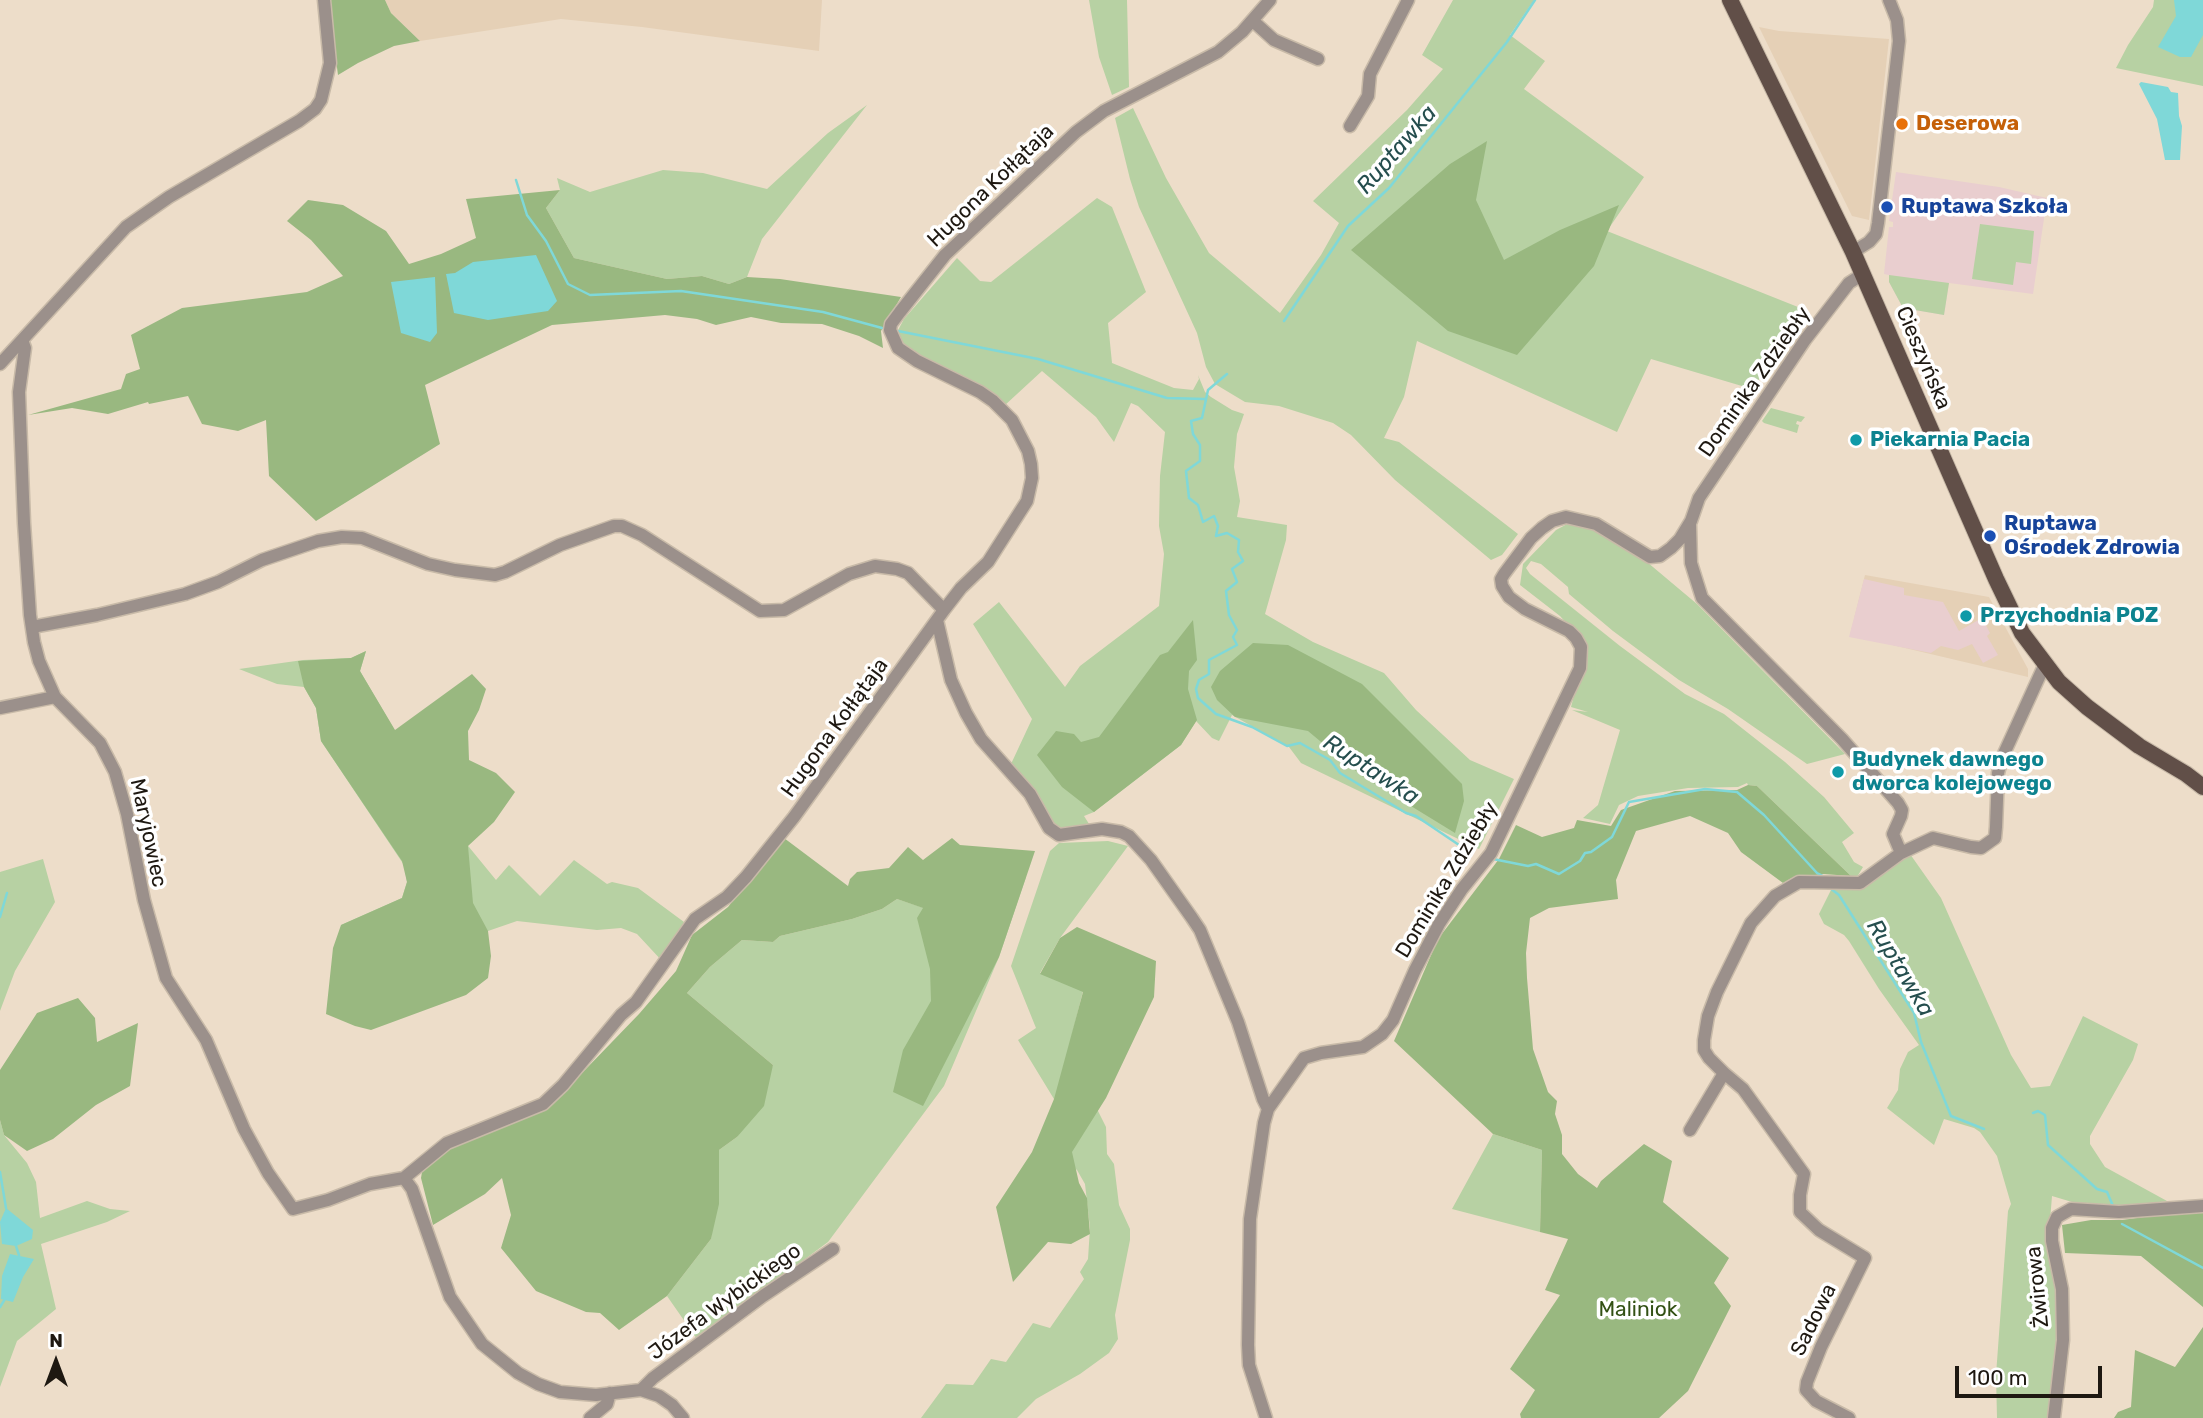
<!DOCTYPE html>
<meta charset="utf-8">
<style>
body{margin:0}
#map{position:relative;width:2203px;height:1418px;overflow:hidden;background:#edddc9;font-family:Rubik,sans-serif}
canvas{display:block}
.north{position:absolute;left:21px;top:1327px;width:70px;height:70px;-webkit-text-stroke:5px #fff;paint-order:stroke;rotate:0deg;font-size:19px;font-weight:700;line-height:28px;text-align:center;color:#1e1811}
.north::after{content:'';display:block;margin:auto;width:24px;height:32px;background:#1e1811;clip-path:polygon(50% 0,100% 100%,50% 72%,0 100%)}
.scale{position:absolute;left:1955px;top:1366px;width:147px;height:32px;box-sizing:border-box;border:4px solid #1e1811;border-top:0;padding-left:9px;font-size:21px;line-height:24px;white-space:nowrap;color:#1e1811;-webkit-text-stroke:5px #fff;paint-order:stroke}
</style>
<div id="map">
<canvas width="2203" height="1418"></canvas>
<div class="north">N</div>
<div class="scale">100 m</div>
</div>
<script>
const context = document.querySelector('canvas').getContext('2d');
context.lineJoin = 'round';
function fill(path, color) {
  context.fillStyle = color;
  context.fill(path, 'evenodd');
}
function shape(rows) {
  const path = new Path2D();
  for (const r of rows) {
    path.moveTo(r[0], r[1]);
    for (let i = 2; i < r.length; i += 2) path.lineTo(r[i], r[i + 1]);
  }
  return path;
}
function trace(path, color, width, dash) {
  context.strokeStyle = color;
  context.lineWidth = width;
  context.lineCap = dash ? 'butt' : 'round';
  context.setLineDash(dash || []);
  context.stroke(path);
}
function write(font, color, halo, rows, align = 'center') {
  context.font = font + ' Rubik,sans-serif';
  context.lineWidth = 7;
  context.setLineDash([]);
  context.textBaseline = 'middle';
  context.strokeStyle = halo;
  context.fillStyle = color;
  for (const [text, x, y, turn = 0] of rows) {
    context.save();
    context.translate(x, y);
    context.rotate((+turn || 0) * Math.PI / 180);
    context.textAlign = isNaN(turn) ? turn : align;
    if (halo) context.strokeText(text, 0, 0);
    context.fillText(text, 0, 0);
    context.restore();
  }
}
fill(shape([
 [385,0,822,0,819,51,642,27,561,19,420,41,391,13],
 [1759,27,1779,31,1889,39,1869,220,1852,216],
 [1865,575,1989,597,2028,669,2028,677,1850,635]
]), '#e5d0b6');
fill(shape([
 [1896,172,1999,187,2047,198,2033,294,1949,283,1944,315,1903,308,1889,282,1889,275,1884,274,1889,227,1893,227,1893,222,1889,221],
 [1864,579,1904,588,1904,595,1943,602,1959,631,1982,618,1990,633,1987,636,1998,655,1983,663,1972,644,1958,650,1941,646,1931,653,1849,637]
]), '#e9cecf');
fill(shape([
 [1089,0,1127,0,1129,87,1112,95,1099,57],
 [1453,0,1534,0,1510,35,1545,61,1524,89,1644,177,1607,231,1808,311,1752,389,1651,359,1617,432,1417,341,1404,397,1384,438,1399,442,1518,534,1502,555,1491,560,1395,480,1351,435,1333,423,1279,406,1245,402,1215,384,1206,367,1197,333,1139,207,1130,179,1115,118,1133,108,1166,178,1209,253,1280,313,1321,255,1339,223,1313,201,1407,110,1443,69,1422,55],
 [2154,0,2203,0,2203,86,2116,68,2128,45,2153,7],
 [867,105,762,239,747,277,729,284,702,276,667,279,574,258,546,208,560,190,557,178,590,192,663,170,703,173,767,189,828,133],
 [1097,198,1112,207,1146,292,1108,323,1112,363,1174,388,1193,390,1199,379,1198,375,1205,392,1211,397,1232,410,1244,414,1237,434,1234,467,1240,501,1237,517,1287,525,1286,540,1265,614,1313,642,1384,673,1416,710,1470,760,1514,779,1479,849,1301,763,1289,747,1232,715,1219,741,1212,738,1196,721,1181,745,1094,812,1084,816,1091,827,1051,828,1011,764,1032,719,973,624,999,602,1065,687,1080,666,1159,606,1164,554,1159,526,1160,476,1165,432,1138,406,1131,403,1114,442,1096,417,1042,371,1004,406,991,392,913,354,899,345,896,334,904,319,957,258,980,281,991,282],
 [1980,224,2034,231,2031,264,2016,262,2013,285,1972,279],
 [1889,275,1949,283,1944,315,1903,308,1889,282],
 [1771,408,1805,417,1801,422,1797,421,1796,424,1799,425,1797,433,1764,423,1762,421],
 [1569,523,1596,531,1647,562,1697,604,1845,754,1807,764,1728,709,1679,680,1613,631,1569,594,1568,587,1541,564,1531,561,1526,568,1530,574,1620,646,1685,694,1724,714,1785,762,1824,797,1854,833,1842,842,1854,862,1863,867,1857,877,1851,876,1757,786,1748,785,1747,783,1738,787,1688,788,1638,796,1619,805,1610,824,1583,818,1598,805,1620,730,1572,710,1588,712,1571,707,1587,646,1560,616,1520,585,1523,564,1556,530],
 [366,651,360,671,395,731,415,781,496,880,509,865,540,896,574,860,607,884,612,882,638,888,684,922,663,962,637,934,621,928,597,930,517,921,488,931,341,925,402,898,407,882,404,865,321,741,316,708,304,687,277,684,239,669,303,660,351,658],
 [1108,841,1128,846,1060,938,1040,973,1083,991,1068,1051,1106,1127,1107,1154,1114,1164,1119,1205,1130,1229,1130,1240,1115,1315,1118,1339,1109,1353,1080,1374,1036,1399,1017,1418,921,1418,946,1384,973,1385,991,1359,1006,1362,1033,1323,1050,1328,1084,1279,1080,1272,1088,1259,1090,1228,1085,1184,1077,1170,1061,1157,1054,1099,1018,1040,1036,1028,1011,966,1050,851,1059,843],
 [1910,854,1941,898,2011,1055,2031,1088,2050,1086,2083,1016,2138,1044,2133,1060,2090,1136,2090,1144,2105,1167,2167,1201,2120,1208,2092,1208,2052,1196,2050,1221,2060,1307,2052,1418,1997,1418,1996,1375,2008,1211,2011,1204,1997,1156,1980,1132,1974,1128,1944,1119,1934,1145,1887,1108,1898,1090,1900,1069,1908,1052,1919,1045,1879,989,1849,941,1844,935,1824,924,1819,914,1832,888,1860,887],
 [43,859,55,902,15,971,0,1011,0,872],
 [1026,877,999,957,944,1086,828,1242,697,1339,667,1296,711,1239,719,1150,737,1137,773,1065,687,993,710,967,742,940,773,942,780,936,852,919,882,909,897,899,924,908],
 [0,1120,4,1135,27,1163,36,1182,40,1218,87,1201,110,1209,130,1211,107,1222,41,1244,56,1309,17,1341,0,1387],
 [1493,1134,1542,1150,1540,1232,1452,1209]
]), '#b7d1a3');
fill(shape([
 [328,0,385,0,391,13,420,41,394,46,358,63,338,75],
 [1487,141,1476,200,1504,260,1560,230,1619,205,1594,266,1517,355,1448,331,1351,250,1450,164],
 [560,190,546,208,574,258,667,279,702,276,729,284,747,277,780,279,901,297,881,331,883,348,859,336,822,324,781,323,751,317,716,325,697,319,665,315,552,325,425,385,440,444,316,521,269,476,266,420,238,431,202,424,188,396,149,404,148,402,108,414,72,408,28,415,121,389,126,374,140,369,131,335,182,308,307,292,343,276,311,240,287,221,308,200,343,205,386,231,409,264,441,254,476,238,466,199],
 [1193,620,1197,660,1189,671,1188,689,1197,720,1181,745,1094,812,1062,787,1037,755,1056,731,1074,734,1081,742,1099,737,1160,655,1168,652],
 [1253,643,1288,645,1362,684,1462,784,1464,801,1455,833,1362,776,1308,731,1235,717,1217,700,1211,687,1220,671],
 [366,651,360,671,395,730,472,674,486,689,479,710,468,731,469,760,496,773,515,792,494,822,468,846,473,903,488,931,491,956,488,978,466,995,371,1030,355,1026,326,1014,333,948,341,925,402,898,407,882,402,861,321,741,316,708,304,687,298,661,351,658],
 [1748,785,1757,786,1851,876,1823,874,1792,878,1783,883,1741,852,1728,833,1690,816,1636,831,1616,880,1618,899,1549,908,1530,918,1526,953,1527,978,1533,1049,1548,1092,1557,1101,1555,1114,1562,1135,1562,1154,1578,1174,1597,1188,1601,1181,1644,1144,1672,1161,1663,1202,1729,1258,1714,1283,1731,1306,1688,1391,1659,1418,1521,1418,1520,1414,1535,1390,1510,1369,1560,1295,1545,1290,1568,1239,1540,1232,1542,1150,1493,1134,1394,1041,1438,939,1499,859,1516,825,1542,837,1574,828,1577,820,1611,826,1621,810,1675,791,1737,790],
 [784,838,848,886,850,879,857,872,889,868,908,847,923,860,952,838,960,845,1035,851,999,957,923,1106,893,1092,903,1050,931,1001,930,969,917,918,923,908,897,899,882,909,852,919,780,936,773,942,742,940,710,967,687,993,773,1065,764,1106,737,1137,719,1150,719,1204,711,1239,667,1296,619,1330,600,1313,586,1312,536,1291,501,1248,511,1215,502,1178,485,1194,433,1225,421,1178,422,1172,427,1166,452,1146,540,1111,555,1101,639,1014,676,971,692,935,728,907],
 [1077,927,1156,961,1154,997,1106,1098,1072,1152,1079,1183,1087,1198,1090,1234,1071,1244,1048,1242,1013,1282,996,1207,1032,1152,1054,1099,1083,992,1040,974,1060,938],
 [78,998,95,1018,97,1042,138,1023,130,1086,96,1105,53,1139,27,1151,4,1135,0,1120,0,1070,37,1013],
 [2203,1209,2203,1307,2141,1256,2065,1253,2062,1225,2091,1220,2122,1220],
 [2203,1327,2203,1418,2114,1418,2118,1412,2131,1407,2135,1350,2175,1367]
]), '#99b880');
fill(shape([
 [2174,0,2203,0,2203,35,2191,57,2180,57,2158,47,2176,16],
 [2141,82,2168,87,2171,92,2178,93,2179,116,2182,126,2180,160,2165,160,2157,119,2139,84],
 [536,255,557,301,548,311,488,320,454,313,446,274,455,273,473,262],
 [435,277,437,333,430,342,401,333,391,282],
 [6,1208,33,1230,32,1239,16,1246,2,1244,0,1222],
 [10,1254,34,1259,23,1277,13,1302,1,1299,2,1276]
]), '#7fd8d8');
trace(shape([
 [516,180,527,215,546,241,568,284,590,295,681,291,823,312,882,328],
 [1284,321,1348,226,1389,188,1507,42,1535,0],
 [898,331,1038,359,1167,398,1205,399],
 [1227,374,1208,390,1202,418,1191,421,1193,434,1200,445,1200,461,1186,471,1189,498,1198,505,1203,522,1214,516,1218,526,1216,536,1227,533,1239,540,1238,552,1243,561,1232,569,1237,582,1226,591,1229,615,1237,630,1233,637,1237,645,1209,660,1209,674,1199,680,1196,689,1198,698,1216,714,1252,727,1287,746,1300,743,1330,760,1340,773,1406,813,1416,816,1462,847],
 [1493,859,1528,866,1536,864,1559,874,1580,861,1585,853,1591,852,1612,837,1629,802,1705,789,1737,792,1764,815,1817,873,1825,877],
 [1830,888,1839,895,1914,1013,1921,1042,1951,1116,1984,1129],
 [0,917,7,893],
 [2033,1113,2038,1111,2045,1115,2048,1145,2097,1189,2107,1192,2113,1206],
 [0,1172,6,1208],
 [2122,1224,2203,1268],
 [16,1246,19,1255],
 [0,1307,5,1299]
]), '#7fd8d8', 2.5);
const minor = shape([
 [1253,21,1274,40,1318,59],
 [1350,126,1368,96,1370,74,1408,0],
 [1853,252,1869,242,1876,234,1878,223,1899,41,1897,20,1889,0],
 [22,340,25,348,19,392,24,523,30,615,34,642,39,661,55,697,100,743,115,772,127,814,144,900,166,978,206,1040,244,1129,268,1173,293,1209,328,1200,370,1184,404,1178],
 [0,364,126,227,169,197,299,121,315,109,321,100,330,63,324,0],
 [1690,525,1691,563,1702,598,1842,739,1898,803,1902,810,1901,816,1893,834,1901,853],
 [937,620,951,680,966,713,981,739,1030,794,1049,828,1059,835,1102,829,1121,832,1129,836,1151,860,1192,918,1200,930,1238,1022,1263,1099,1268,1109],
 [32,627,97,615,185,594,218,582,262,560,318,541,342,537,362,538,428,564,455,570,495,575,505,572,560,545,614,526,622,526,642,535,760,611,784,610,849,574,875,566,897,569,908,573,944,610],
 [0,708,55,697],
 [1724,1073,1709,1058,1704,1050,1704,1040,1708,1016,1717,992,1751,923,1775,896,1799,882,1860,883,1901,853,1933,838,1971,847,1981,848,1995,838,1996,827,1998,773,2002,758,2045,664],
 [1690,1130,1724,1073,1743,1089,1804,1174,1800,1195,1800,1212,1819,1230,1865,1258,1821,1347,1807,1382,1806,1390,1816,1401,1849,1418],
 [404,1178,447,1143,543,1104,563,1085,621,1015,636,1002,695,919,727,897,746,877,794,817,944,610,961,588,988,562,1027,501,1032,478,1031,464,1028,451,1012,420,993,401,980,392,917,361,898,348,890,330,891,324,900,312,945,255,1076,132,1104,111,1218,52,1242,32,1270,0],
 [404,1178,412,1189,450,1297,482,1344,518,1373,538,1384,560,1392,596,1395,641,1390,659,1396,672,1405,683,1418],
 [641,1390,653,1378,763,1296,833,1249],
 [590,1418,607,1404,610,1393],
 [1266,1418,1249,1365,1248,1345,1250,1219,1264,1123,1268,1109,1304,1058,1321,1053,1363,1047,1382,1034,1393,1020,1415,970,1439,924,1462,889,1491,853,1580,668,1581,647,1576,638,1569,631,1525,609,1509,597,1502,586,1501,579,1504,574,1531,538,1542,528,1552,521,1566,517,1596,524,1650,557,1660,556,1671,548,1680,539,1691,521,1699,498,1805,340,1849,283,1863,274],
 [2054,1418,2063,1340,2062,1289,2052,1241,2052,1228,2057,1217,2071,1209,2119,1212,2203,1206]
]);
const major = shape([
 [1730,0,1853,252,1996,579,2022,633,2059,682,2087,707,2139,746,2186,774,2203,787]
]);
trace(minor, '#c8baa8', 15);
trace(major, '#c8baa8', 18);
trace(minor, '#9b908b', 12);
trace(major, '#614f48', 16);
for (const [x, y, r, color] of [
 [1902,124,7,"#e8710a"],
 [1887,207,7,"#1a4fb4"],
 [1856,440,7,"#0f9aa8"],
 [1990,536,7,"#1a4fb4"],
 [1966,616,7,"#0f9aa8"],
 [1838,772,7,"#0f9aa8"]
]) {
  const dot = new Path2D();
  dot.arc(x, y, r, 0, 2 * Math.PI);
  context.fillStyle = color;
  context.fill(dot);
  trace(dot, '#fff', 2.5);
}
write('bold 21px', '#c56008', '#fff', [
 ["Deserowa",1916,124]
], 'left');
write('21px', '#1e1811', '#fff', [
 ["Hugona Kołłątaja",991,186,-44],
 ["Cieszyńska",1923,358,67],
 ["Dominika Zdziebły",1755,382,-55],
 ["Hugona Kołłątaja",835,728,-54],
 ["Maryjowiec",148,833,78],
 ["Dominika Zdziebły",1447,880,-59],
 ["Żwirowa",2038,1287,-96],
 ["Józefa Wybickiego",725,1302,-36],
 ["Sadowa",1814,1320,-64]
]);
write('bold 21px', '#164399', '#fff', [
 ["Ruptawa Szkoła",1901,207],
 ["Ruptawa",2004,524],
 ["Ośrodek Zdrowia",2004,548]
], 'left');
write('bold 21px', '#0d838f', '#fff', [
 ["Piekarnia Pacia",1870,440],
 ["Przychodnia POZ",1980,616],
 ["Budynek dawnego",1852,760],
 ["dworca kolejowego",1852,784]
], 'left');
write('21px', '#335115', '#fff', [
 ["Maliniok",1638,1310]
]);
write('italic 23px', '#254e4e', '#fff', [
 ["Ruptawka",1397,150,-49],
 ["Ruptawka",1371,770,33],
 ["Ruptawka",1900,968,59]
]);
</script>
